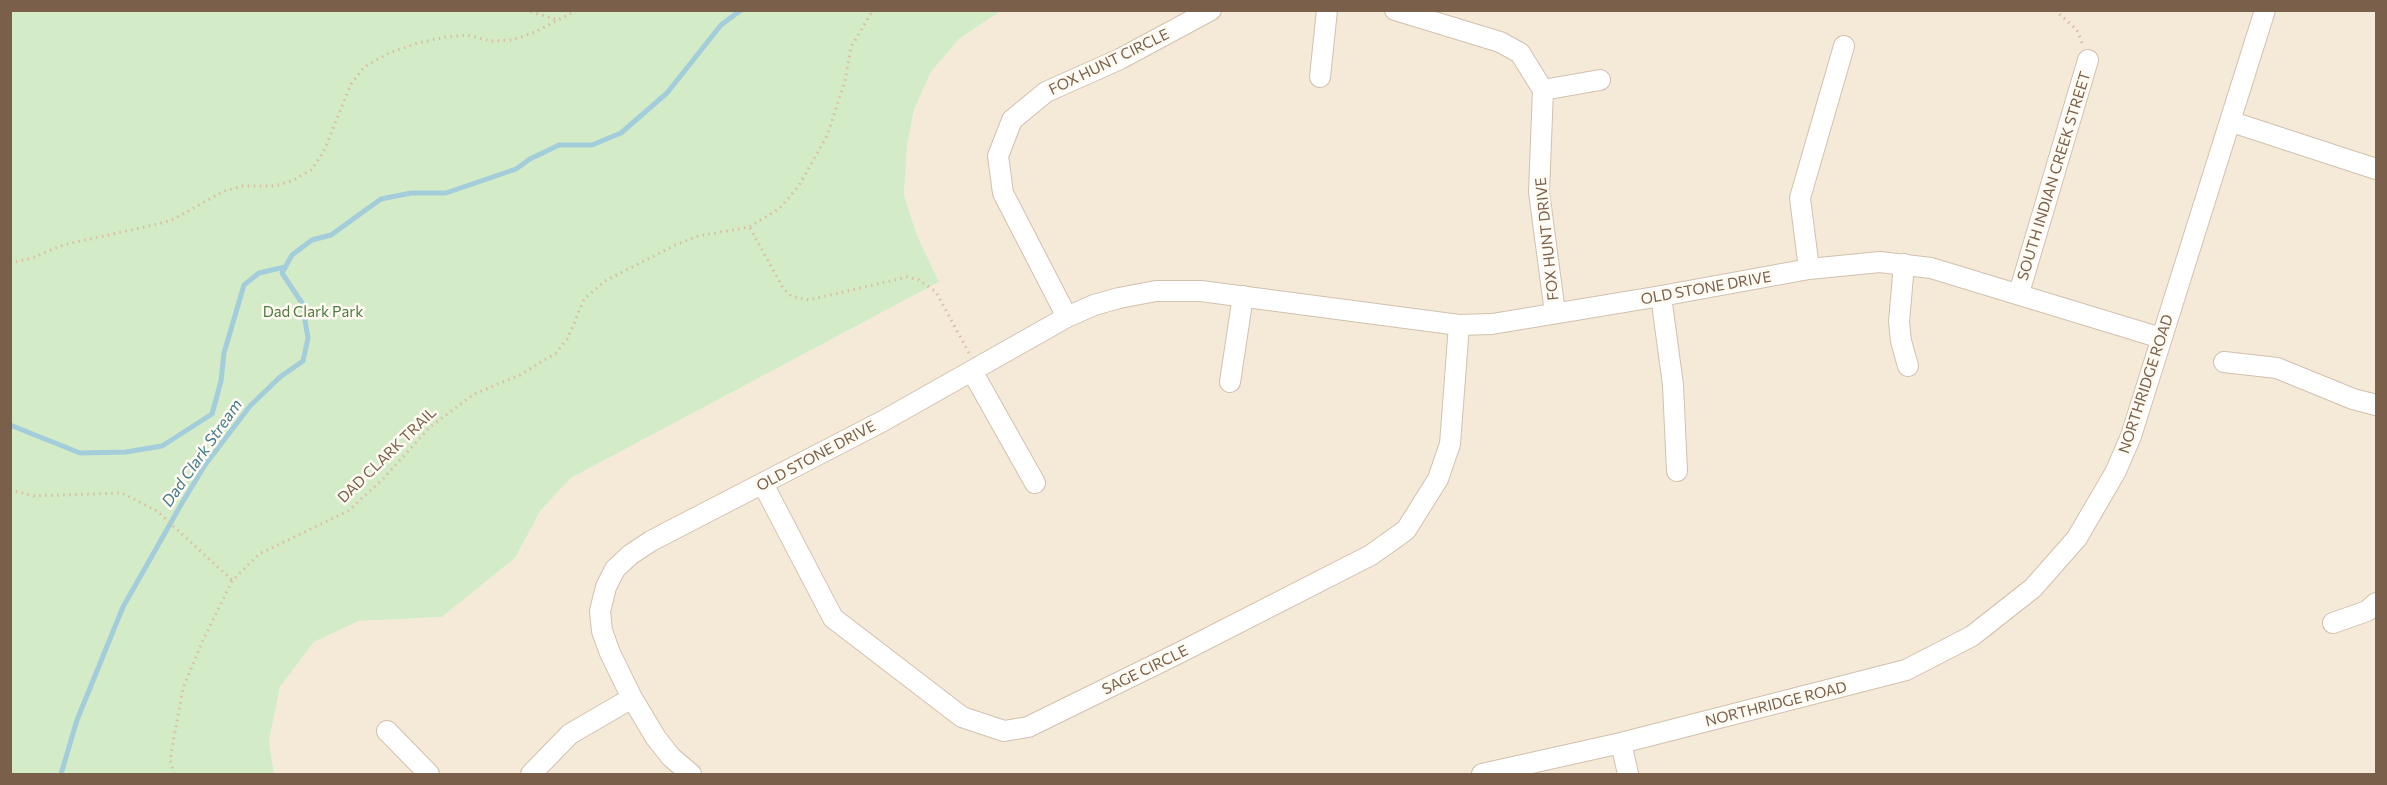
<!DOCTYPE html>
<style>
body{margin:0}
#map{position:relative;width:2387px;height:785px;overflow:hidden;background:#fdf8ea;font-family:Commissioner,sans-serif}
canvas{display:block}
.frame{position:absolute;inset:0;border:12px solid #7a604b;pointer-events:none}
</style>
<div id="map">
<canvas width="2387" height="785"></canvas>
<div class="frame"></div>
</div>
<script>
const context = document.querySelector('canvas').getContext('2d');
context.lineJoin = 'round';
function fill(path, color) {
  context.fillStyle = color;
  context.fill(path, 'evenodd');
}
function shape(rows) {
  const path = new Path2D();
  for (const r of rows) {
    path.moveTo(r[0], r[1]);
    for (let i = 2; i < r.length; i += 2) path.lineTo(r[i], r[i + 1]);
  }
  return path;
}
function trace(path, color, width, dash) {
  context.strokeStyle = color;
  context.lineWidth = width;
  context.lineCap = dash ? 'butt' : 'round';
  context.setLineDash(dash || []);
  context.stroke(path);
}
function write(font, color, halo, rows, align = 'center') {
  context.font = font + ' Commissioner,sans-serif';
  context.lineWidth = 5;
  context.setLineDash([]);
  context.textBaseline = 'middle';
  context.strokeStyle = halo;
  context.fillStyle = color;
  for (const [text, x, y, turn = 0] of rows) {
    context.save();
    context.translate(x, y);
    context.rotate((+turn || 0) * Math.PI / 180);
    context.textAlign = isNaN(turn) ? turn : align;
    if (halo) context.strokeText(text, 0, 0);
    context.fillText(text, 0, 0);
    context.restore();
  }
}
fill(shape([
 [1001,11,2376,11,2376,774,274,774,269,741,280,687,314,642,359,621,442,617,515,558,541,510,571,478,939,282,917,235,904,195,907,146,914,110,931,72,959,39]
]), '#f5ead8');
fill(shape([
 [10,11,11,10,1001,11,959,39,931,72,914,110,907,146,904,195,917,235,939,282,571,478,541,510,515,558,442,617,359,621,314,642,280,687,269,741,274,774,11,774]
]), '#d3ecc7');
trace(shape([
 [10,425,80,453,126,452,162,446,212,414,221,381,224,353,244,285,259,273,285,267],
 [61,774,77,720,123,607,182,503,205,465,250,406,280,377,303,361,308,338,302,303,282,273,292,255,312,240,331,235,381,199,411,193,446,193,516,169,530,159,559,145,592,145,621,133,667,93,721,25,741,10]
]), '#a3cddb', 5);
const minor = shape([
 [1395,10,1500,42,1520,53,1543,90,1539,192,1555,313],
 [1320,77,1327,10],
 [1543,90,1600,80],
 [2232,122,2376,169],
 [1904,264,1899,322,1901,341,1908,366],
 [1809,269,1800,198,1844,46],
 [2019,293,2088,60],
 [1661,296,1673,385,1677,471],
 [1067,317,1003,193,998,156,1012,120,1046,92,1120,59,1211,10],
 [2224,362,2277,368,2353,399,2376,405],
 [972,371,1035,483],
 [1230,382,1243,296],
 [763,484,833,618,962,717,1004,731,1028,727,1179,653,1371,555,1406,530,1438,479,1450,444,1459,325],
 [2333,623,2367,611,2376,603],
 [387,731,429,774],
 [1621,743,1628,774],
 [531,774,570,734,632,698],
 [691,774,671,757,656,738,632,698,610,653,602,631,600,611,606,587,615,569,630,555,651,541,883,421,1067,317,1094,305,1119,298,1156,291,1201,291,1459,325,1492,324,1661,296,1809,269,1880,262,1931,268,2161,338],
 [1482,774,1621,743,1906,670,1972,636,2033,588,2077,538,2116,471,2131,436,2265,10]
]);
trace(minor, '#d1c1ae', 22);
trace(shape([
 [525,10,555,19],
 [2055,10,2077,30,2082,43],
 [750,228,783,288,791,296,809,300,907,277,919,280,936,292,969,353],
 [10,263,32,258,63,245,158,224,174,219,224,191,243,186,274,186,292,181,311,170,323,153,351,84,364,67,389,53,418,43,446,37,467,35,490,41,512,40,535,32,577,10],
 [10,490,34,496,122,493,157,511,232,580],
 [174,774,170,760,183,688,204,638,232,581,259,554,348,511,381,481,430,427,474,394,520,375,556,353,568,338,584,299,605,281,675,245,698,236,749,227,779,209,798,187,827,136,845,81,851,47,873,10]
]), '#dabda3', 3, [1.5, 4.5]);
trace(minor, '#fff', 20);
write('15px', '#7a604b', '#fffbf2', [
 ["FOX HUNT CIRCLE",1109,62,-26],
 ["SOUTH INDIAN CREEK STREET",2054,176,-73],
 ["FOX HUNT DRIVE",1547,239,-96],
 ["OLD STONE DRIVE",1706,288,-10],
 ["NORTHRIDGE ROAD",2146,384,-72],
 ["DAD CLARK TRAIL",387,455,-44],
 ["OLD STONE DRIVE",816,456,-28],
 ["SAGE CIRCLE",1145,670,-26],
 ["NORTHRIDGE ROAD",1776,704,-14]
]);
write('15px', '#4c7a40', '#fffbf2', [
 ["Dad Clark Park",313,312]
]);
write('italic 16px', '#447b8e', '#fffbf2', [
 ["Dad Clark Stream",202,453,-55]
]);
</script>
